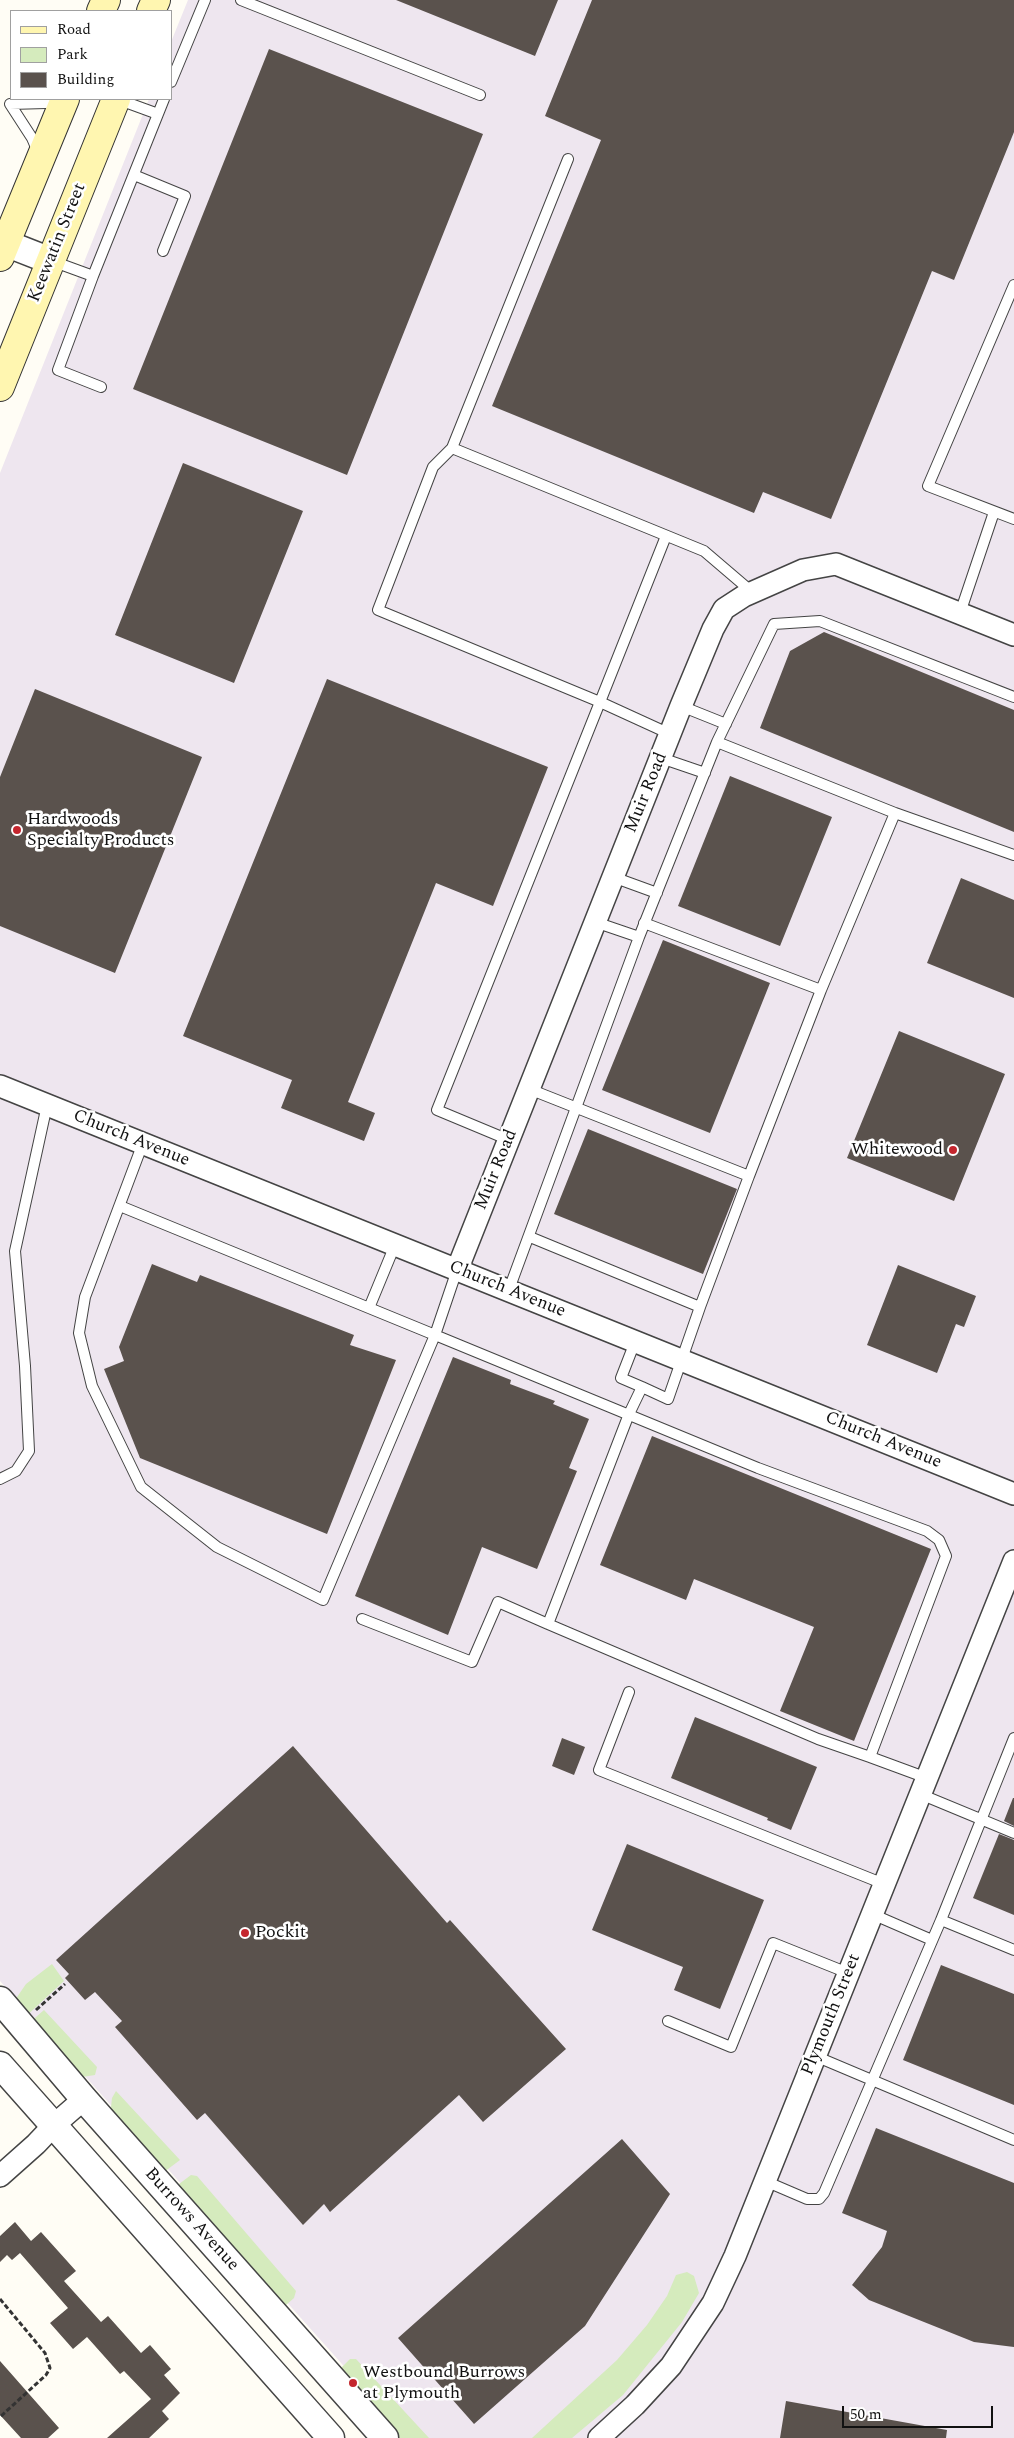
<!DOCTYPE html>
<style>
body{margin:0}
#map{position:relative;width:1014px;height:2438px;overflow:hidden;background:#fffdf5;font-family:Spectral,serif}
canvas{display:block}
.legend{position:absolute;left:10px;top:10px;width:162px;height:90px;box-sizing:border-box;background:#fff;border:1px solid #a0a0a0;margin:0;padding:6px 9px;list-style:none;font-size:15px;color:#111}
.legend li{display:flex;align-items:center;gap:10px;height:25px}
.legend b{width:25px;border:1px solid #a0a0a0}
.scale{position:absolute;left:842px;top:2406px;width:151px;height:22px;box-sizing:border-box;border:2px solid #111;border-top:0;padding-left:6px;font-size:15px;line-height:18px;white-space:nowrap;color:#111;-webkit-text-stroke:4px #fff;paint-order:stroke}
</style>
<div id="map">
<canvas width="1014" height="2438"></canvas>
<ul class="legend">
<li><b style="height:6px;background:#fff6b0"></b>Road</li>
<li><b style="height:14px;background:#d5ebbd"></b>Park</li>
<li><b style="height:14px;background:#5a524d"></b>Building</li>
</ul>
<div class="scale">50 m</div>
</div>
<script>
const context = document.querySelector('canvas').getContext('2d');
context.lineJoin = 'round';
function fill(path, color) {
  context.fillStyle = color;
  context.fill(path, 'evenodd');
}
function shape(rows) {
  const path = new Path2D();
  for (const r of rows) {
    path.moveTo(r[0], r[1]);
    for (let i = 2; i < r.length; i += 2) path.lineTo(r[i], r[i + 1]);
  }
  return path;
}
function trace(path, color, width, dash) {
  context.strokeStyle = color;
  context.lineWidth = width;
  context.lineCap = dash ? 'butt' : 'round';
  context.setLineDash(dash || []);
  context.stroke(path);
}
function write(font, color, halo, rows, align = 'center') {
  context.font = font + ' Spectral,serif';
  context.lineWidth = 5;
  context.setLineDash([]);
  context.textBaseline = 'middle';
  context.strokeStyle = halo;
  context.fillStyle = color;
  for (const [text, x, y, turn = 0] of rows) {
    context.save();
    context.translate(x, y);
    context.rotate((+turn || 0) * Math.PI / 180);
    context.textAlign = isNaN(turn) ? turn : align;
    if (halo) context.strokeText(text, 0, 0);
    context.fillText(text, 0, 0);
    context.restore();
  }
}
fill(shape([
 [188,0,1014,0,1014,2438,408,2438,0,1981,0,473,149,99,171,99,171,42]
]), '#eee6ef');
fill(shape([
 [52,1964,64,1981,23,2019,15,2000,26,1984],
 [44,2010,97,2067,95,2075,82,2077,28,2024],
 [116,2091,180,2160,164,2172,113,2117,111,2107,112,2098],
 [191,2175,197,2176,296,2291,294,2298,286,2305,274,2301,178,2188,179,2184],
 [687,2272,694,2276,699,2293,682,2322,623,2395,572,2438,532,2438,617,2360,647,2325,667,2296,676,2275],
 [350,2359,356,2359,429,2438,398,2438,342,2376,342,2367]
]), '#d5ebbd');
fill(shape([
 [396,0,558,0,535,56],
 [592,0,1014,0,1014,132,954,280,932,271,831,519,763,492,754,513,492,406,601,140,545,116],
 [269,49,483,134,347,475,133,389],
 [183,463,303,511,234,683,115,635],
 [824,632,1014,710,1014,832,760,728,790,651],
 [327,679,548,767,493,906,436,883,348,1102,375,1113,364,1141,281,1108,292,1080,183,1036],
 [35,689,202,757,115,973,0,926,0,777],
 [730,776,832,817,780,946,678,906],
 [961,878,1014,900,1014,998,927,963],
 [663,940,770,983,710,1133,602,1090],
 [899,1031,1005,1074,954,1201,847,1158],
 [588,1129,737,1189,703,1274,554,1214],
 [152,1264,197,1282,200,1275,354,1335,350,1345,396,1360,327,1534,140,1458,104,1369,124,1361,119,1347],
 [898,1265,976,1296,964,1327,956,1324,937,1373,867,1345],
 [453,1357,511,1380,510,1384,555,1401,553,1404,589,1419,569,1468,577,1471,537,1569,482,1547,448,1635,355,1596],
 [652,1436,931,1549,854,1741,780,1711,814,1627,694,1579,686,1600,600,1565],
 [695,1717,817,1767,791,1830,767,1820,768,1818,671,1778],
 [562,1738,585,1747,574,1775,552,1766],
 [293,1746,447,1923,450,1920,566,2049,483,2122,459,2095,330,2212,324,2204,303,2225,205,2113,197,2120,115,2027,122,2021,95,1992,85,2000,65,1978,69,1974,56,1960],
 [1013,1798,1014,1798,1014,1826,1004,1821],
 [999,1834,1014,1840,1014,1915,973,1898],
 [627,1844,764,1900,720,2009,674,1990,683,1967,592,1930],
 [941,1965,1014,1994,1014,2105,903,2060],
 [876,2128,1014,2183,1014,2347,974,2342,869,2300,852,2285,882,2247,887,2231,842,2213],
 [622,2139,670,2194,585,2326,474,2424,398,2338],
 [15,2222,31,2241,41,2232,76,2271,64,2281,101,2322,108,2316,141,2353,150,2345,171,2369,164,2375,180,2393,162,2411,169,2419,149,2438,107,2438,151,2399,124,2371,120,2374,87,2337,73,2349,50,2323,68,2308,20,2253,12,2260,7,2255,0,2262,0,2236],
 [0,2361,59,2428,48,2438,21,2438,0,2415],
 [786,2401,947,2430,946,2438,780,2438]
]), '#5a524d');
const service = shape([
 [241,0,480,95],
 [171,82,205,0],
 [158,114,164,99],
 [38,152,32,138,10,104,46,103,51,99],
 [134,175,185,196,163,251],
 [52,261,93,276,158,114,117,99],
 [93,276,58,370,101,387],
 [1014,285,928,486,1014,519],
 [452,448,568,159],
 [666,536,600,702,378,610,433,467,452,448,704,551,752,592],
 [960,613,994,512],
 [681,706,726,724],
 [717,742,895,813,1014,855],
 [661,758,705,773],
 [613,877,657,893],
 [595,922,639,937],
 [644,923,821,990,749,1176],
 [821,990,895,813],
 [529,1089,749,1176,700,1307],
 [509,1140,437,1110,600,702,670,734],
 [120,1206,435,1335,323,1600,217,1547,141,1487,92,1386,79,1333,85,1297,143,1143],
 [530,1237,700,1307,668,1399,642,1387],
 [457,1270,435,1335,758,1468,927,1531,939,1540,946,1556,870,1757,927,1778],
 [508,1292,639,937,717,742,774,624,820,621,1014,697],
 [369,1308,395,1245],
 [635,1342,621,1378,642,1387,629,1414,548,1624,818,1739,870,1757],
 [0,1479,16,1471,29,1451,25,1366,15,1251,47,1105],
 [362,1619,472,1662,498,1602,548,1624],
 [629,1692,599,1770,884,1884],
 [920,1794,1014,1833],
 [872,1914,932,1940],
 [941,1920,1014,1738],
 [668,2021,731,2047,773,1943,848,1973],
 [815,2056,1014,2140],
 [765,2181,807,2199,819,2199,824,2193,941,1920,1014,1950]
]);
const minor = shape([
 [0,1086,1014,1494],
 [457,1270,681,706,713,629,724,609,744,596,803,570,836,564,1014,635],
 [0,2176,36,2144,54,2125,84,2099],
 [599,2438,635,2405,671,2366,713,2303,735,2256,1014,1561]
]);
const tertiary = shape([
 [0,241,51,261],
 [0,2000,84,2099,385,2438],
 [0,2065,331,2438]
]);
const secondary = shape([
 [101,11,106,0],
 [151,11,156,0],
 [0,257,65,99],
 [0,387,116,99]
]);
trace(service, '#444', 12);
trace(minor, '#444', 24);
trace(tertiary, '#444', 29);
trace(secondary, '#333', 30);
trace(shape([
 [36,2010,65,1984],
 [0,2299,45,2353,50,2368,46,2375,0,2417]
]), '#333', 3, [5, 2.5]);
trace(service, '#fff', 10);
trace(minor, '#fff', 21);
trace(tertiary, '#fff', 26);
trace(secondary, '#fff6b0', 28);
for (const [x, y, r, color] of [
 [17,830,5,"#c4262e"],
 [953,1150,5,"#c4262e"],
 [245,1933,5,"#c4262e"],
 [353,2383,5,"#c4262e"]
]) {
  const dot = new Path2D();
  dot.arc(x, y, r, 0, 2 * Math.PI);
  context.fillStyle = color;
  context.fill(dot);
  trace(dot, '#fff', 2);
}
write('18px', '#111', '#fff', [
 ["Keewatin Street",58,243,-68],
 ["Muir Road",647,793,-68],
 ["Church Avenue",131,1139,22],
 ["Muir Road",497,1170,-68],
 ["Church Avenue",507,1290,22],
 ["Church Avenue",883,1441,22],
 ["Plymouth Street",832,2015,-68],
 ["Burrows Avenue",191,2220,48]
]);
write('18px', '#111', '#fff', [
 ["Hardwoods",27,820],
 ["Specialty Products",27,841],
 ["Whitewood",943,1150,"right"],
 ["Pockit",255,1933],
 ["Westbound Burrows",363,2373],
 ["at Plymouth",363,2394]
], 'left');
</script>
